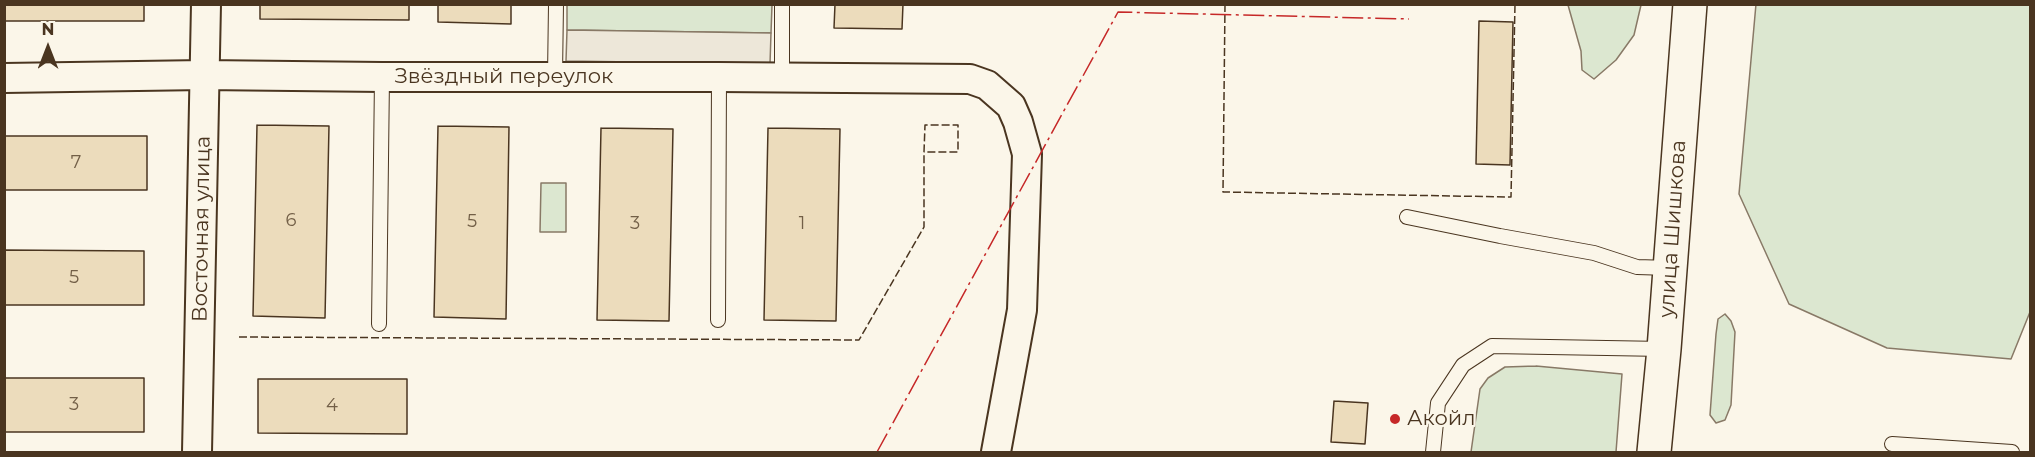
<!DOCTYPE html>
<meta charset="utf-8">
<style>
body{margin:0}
#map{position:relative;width:2035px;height:457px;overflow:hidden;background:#fbf6e9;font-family:Montserrat,sans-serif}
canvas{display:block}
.frame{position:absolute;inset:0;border:6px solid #4a3520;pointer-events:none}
.north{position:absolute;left:18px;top:18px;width:60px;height:60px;-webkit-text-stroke:4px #fbf6e9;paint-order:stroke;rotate:0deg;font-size:16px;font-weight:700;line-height:24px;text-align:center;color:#4a3520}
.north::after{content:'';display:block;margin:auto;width:21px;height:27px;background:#4a3520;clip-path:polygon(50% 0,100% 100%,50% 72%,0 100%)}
</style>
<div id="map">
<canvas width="2035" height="457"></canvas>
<div class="frame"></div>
<div class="north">N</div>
</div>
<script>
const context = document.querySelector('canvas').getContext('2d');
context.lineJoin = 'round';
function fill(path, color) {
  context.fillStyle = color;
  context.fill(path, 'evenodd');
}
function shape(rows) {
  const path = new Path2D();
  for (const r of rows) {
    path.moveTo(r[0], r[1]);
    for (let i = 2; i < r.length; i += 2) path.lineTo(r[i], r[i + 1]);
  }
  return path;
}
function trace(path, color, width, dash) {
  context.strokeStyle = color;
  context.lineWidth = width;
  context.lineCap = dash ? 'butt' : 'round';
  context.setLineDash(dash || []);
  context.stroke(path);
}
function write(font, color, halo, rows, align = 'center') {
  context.font = font + ' Montserrat,sans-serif';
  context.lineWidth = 4.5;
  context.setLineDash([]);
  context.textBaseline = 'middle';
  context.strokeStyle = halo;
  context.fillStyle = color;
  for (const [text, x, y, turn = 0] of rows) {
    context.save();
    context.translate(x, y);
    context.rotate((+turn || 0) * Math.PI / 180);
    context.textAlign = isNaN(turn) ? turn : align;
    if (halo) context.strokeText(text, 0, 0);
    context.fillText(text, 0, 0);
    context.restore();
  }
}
const green = shape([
 [1756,4,2030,5,2030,312,2011,359,1887,348,1789,304,1739,194,1756,4],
 [567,5,772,5,771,33,567,30,567,5],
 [1568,5,1641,5,1634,35,1616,60,1594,79,1582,70,1581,51,1568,5],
 [541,183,566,183,566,232,540,232,541,183],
 [1725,314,1731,321,1735,332,1731,405,1725,420,1716,423,1710,415,1716,334,1718,319,1725,314],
 [1536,366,1622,374,1616,452,1471,452,1480,389,1488,378,1505,367,1536,366]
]);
fill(green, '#dce7d0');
trace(green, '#887966', 1.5);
const parking = shape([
 [567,30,771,33,770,64,566,61,567,30]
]);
fill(parking, '#ede7d9');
trace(parking, '#887966', 1.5);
const building = shape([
 [4,4,144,4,144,21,4,21,4,4],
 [260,4,409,4,409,20,260,19,260,4],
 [438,4,511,4,511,24,438,22,438,4],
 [835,4,903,4,902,29,834,28,835,4],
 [1479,21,1513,22,1510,165,1476,164,1479,21],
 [257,125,329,126,325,318,253,316,257,125],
 [438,126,509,127,506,319,434,317,438,126],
 [601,128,673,129,669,321,597,320,601,128],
 [768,128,840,129,836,321,764,320,768,128],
 [4,136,147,136,147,190,4,190,4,136],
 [4,250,144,251,144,305,4,305,4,250],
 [4,378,144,378,144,432,4,432,4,378],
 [258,379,407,379,407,434,258,433,258,379],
 [1334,401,1368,403,1365,444,1331,442,1334,401]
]);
fill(building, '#ecdcbc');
trace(building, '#4a3520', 1.5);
const service = shape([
 [782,4,782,77],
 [555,76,556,4],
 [1407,217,1500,236,1594,253,1637,267,1670,268],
 [718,320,719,77],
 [379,324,382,77],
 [1892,444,2012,452],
 [1433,452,1438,403,1463,365,1492,346,1664,349]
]);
const minor = shape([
 [4,78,204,75,382,77,719,77,970,79,987,85,1011,106,1018,122,1027,154,1022,310,996,452],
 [197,452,206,4]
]);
const primary = shape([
 [1654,452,1664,349,1690,4]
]);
trace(service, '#4a3520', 16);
trace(minor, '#4a3520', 32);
trace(primary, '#4a3520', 36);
trace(service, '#fbf6e9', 14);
trace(minor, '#fbf6e9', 28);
trace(primary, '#fbf6e9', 33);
trace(shape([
 [1225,4,1223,192,1511,197,1515,4],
 [239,337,859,340,924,227,924,152,925,125,958,125,958,152,924,152]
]), '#4a3520', 1.5, [8, 3]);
trace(shape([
 [877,452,1118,12,1409,19]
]), '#c62828', 1.5, [21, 4.5, 3, 4.5]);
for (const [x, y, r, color] of [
 [1395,419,6,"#c62828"]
]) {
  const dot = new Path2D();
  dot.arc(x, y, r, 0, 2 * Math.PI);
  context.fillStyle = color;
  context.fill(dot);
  trace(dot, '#fbf6e9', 2);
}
write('18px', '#725f47', null, [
 ["7",76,163],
 ["6",291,221],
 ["5",472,222],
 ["3",635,224],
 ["1",802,224],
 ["5",74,278],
 ["3",74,405],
 ["4",332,406]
]);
write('21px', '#4a3520', '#fbf6e9', [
 ["Звёздный переулок",504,77],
 ["Восточная улица",202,229,-89],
 ["улица Шишкова",1673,229,-86]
]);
write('21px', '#4a3520', '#fbf6e9', [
 ["Акойл",1407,419]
], 'left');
</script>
